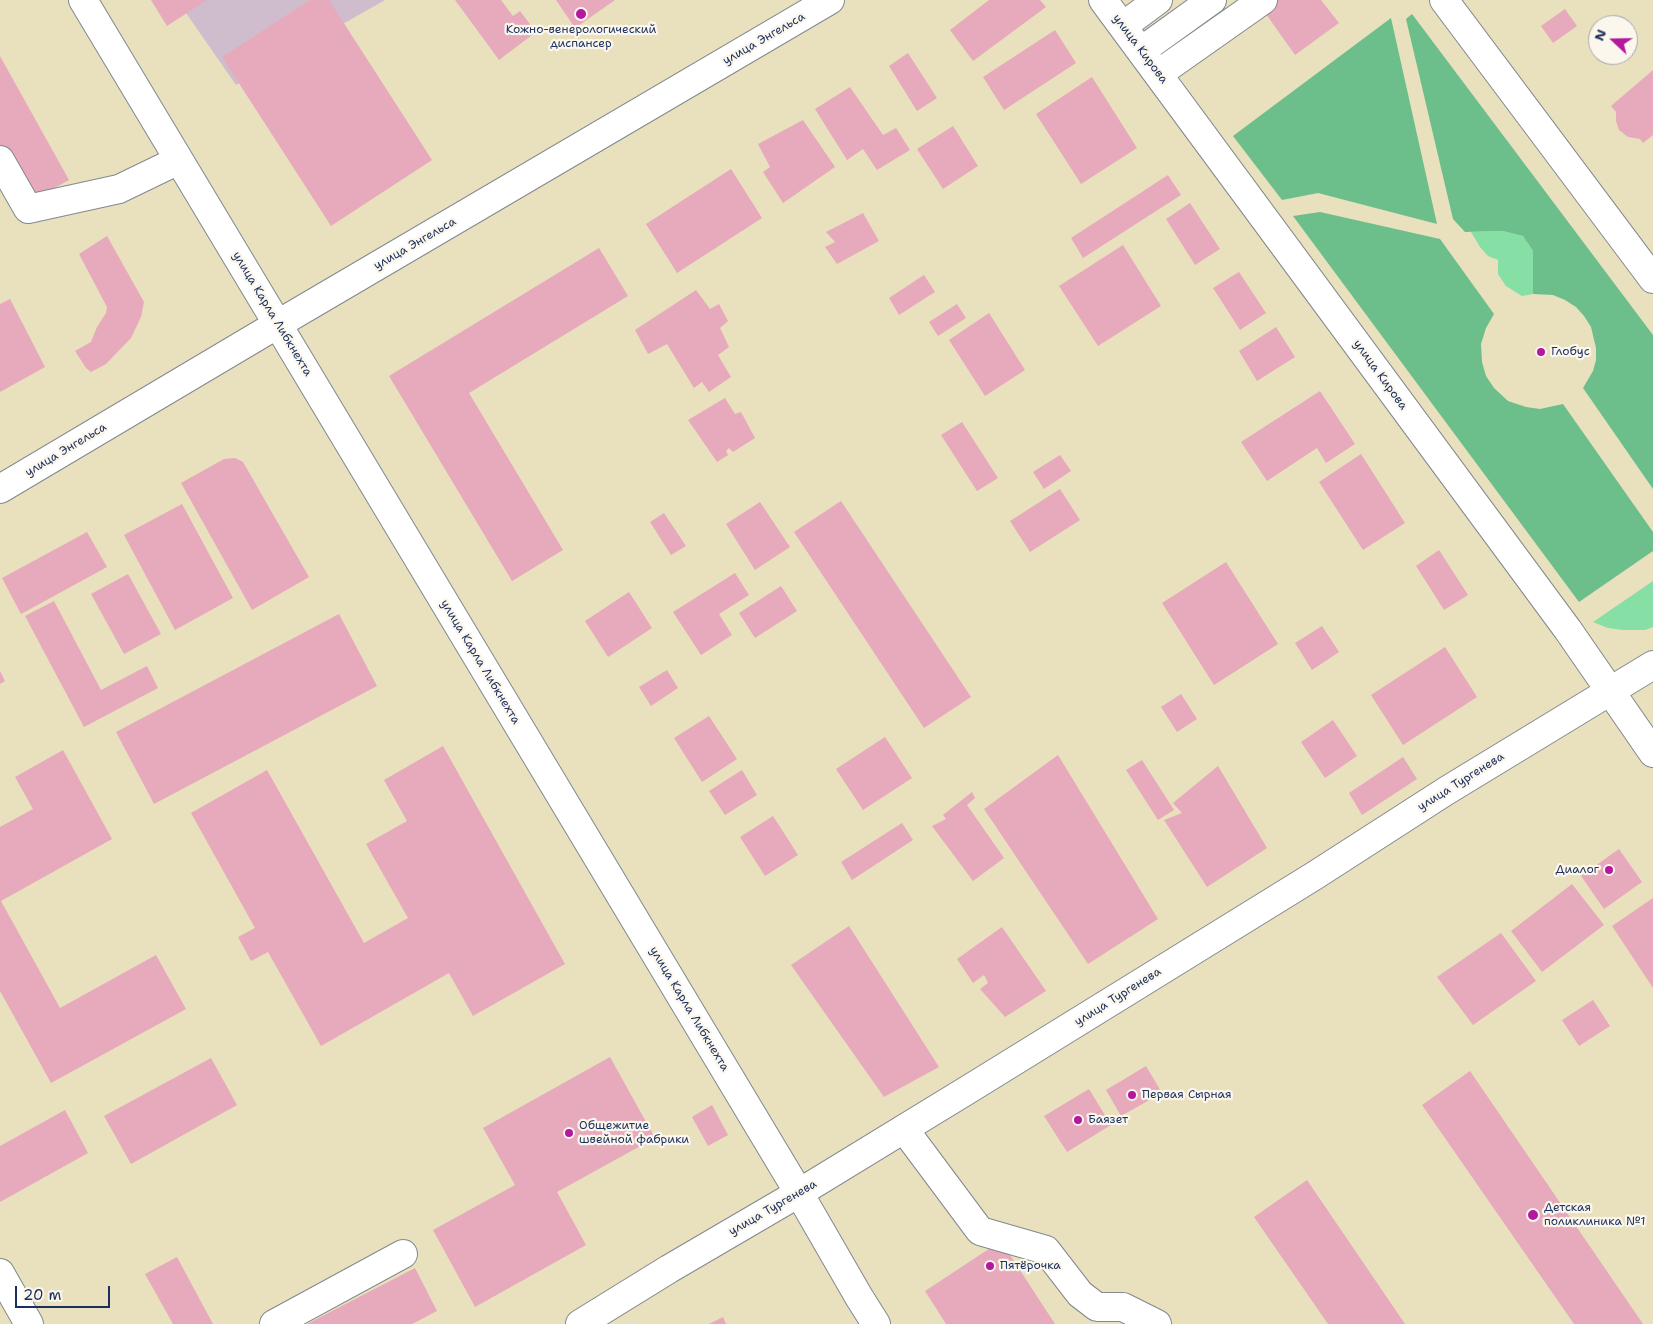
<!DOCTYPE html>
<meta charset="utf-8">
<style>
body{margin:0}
#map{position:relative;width:1653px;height:1324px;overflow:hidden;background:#e9e0bd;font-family:"Shantell Sans",sans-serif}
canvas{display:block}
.north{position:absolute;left:1588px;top:15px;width:50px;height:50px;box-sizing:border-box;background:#fbf7ec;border:1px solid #a1a7b3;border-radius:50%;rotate:291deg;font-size:14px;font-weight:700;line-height:20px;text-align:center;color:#1b2f5e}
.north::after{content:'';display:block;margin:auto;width:18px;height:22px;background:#b5179e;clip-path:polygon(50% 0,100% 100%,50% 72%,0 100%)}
.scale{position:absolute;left:15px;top:1286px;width:95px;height:22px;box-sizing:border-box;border:2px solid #1b2f5e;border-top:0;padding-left:6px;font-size:15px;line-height:18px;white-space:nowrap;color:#1b2f5e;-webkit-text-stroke:4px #fbf7ec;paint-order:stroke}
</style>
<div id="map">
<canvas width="1653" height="1324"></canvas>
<div class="north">N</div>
<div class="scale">20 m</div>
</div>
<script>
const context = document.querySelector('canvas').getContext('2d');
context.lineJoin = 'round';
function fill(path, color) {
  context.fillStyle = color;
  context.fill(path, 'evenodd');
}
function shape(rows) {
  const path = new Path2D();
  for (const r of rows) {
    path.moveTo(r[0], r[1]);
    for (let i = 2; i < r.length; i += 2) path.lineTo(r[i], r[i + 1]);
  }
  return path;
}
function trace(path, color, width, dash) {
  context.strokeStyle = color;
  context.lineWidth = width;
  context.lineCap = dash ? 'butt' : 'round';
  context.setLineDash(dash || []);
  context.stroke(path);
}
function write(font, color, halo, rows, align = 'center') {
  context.font = font + ' "Shantell Sans",sans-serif';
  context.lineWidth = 4.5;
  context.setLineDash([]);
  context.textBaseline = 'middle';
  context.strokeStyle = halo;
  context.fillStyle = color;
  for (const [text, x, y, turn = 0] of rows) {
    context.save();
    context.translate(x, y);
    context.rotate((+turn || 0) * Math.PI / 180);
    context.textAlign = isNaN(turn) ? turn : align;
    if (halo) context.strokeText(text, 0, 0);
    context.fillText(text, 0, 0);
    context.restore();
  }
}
fill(shape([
 [177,0,385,0,236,85]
]), '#cfbdce');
fill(shape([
 [1503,231,1523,236,1533,251,1533,294,1522,296,1506,286,1498,274,1498,260,1488,256,1480,247,1471,232],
 [1653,581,1653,627,1645,630,1623,630,1608,628,1593,622]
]), '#86dfa4');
fill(shape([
 [1412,14,1653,335,1653,489,1583,388,1593,371,1596,360,1596,348,1591,327,1584,316,1576,307,1565,300,1553,295,1533,294,1533,251,1523,236,1503,231,1465,232,1453,219,1406,19],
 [1391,18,1437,224,1318,193,1282,200,1233,136],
 [1320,212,1440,239,1494,314,1486,328,1481,344,1482,362,1486,376,1494,388,1508,401,1526,407,1540,409,1563,404,1653,532,1653,551,1579,602,1293,216]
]), '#6cbe8a');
fill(shape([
 [151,0,207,0,167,26],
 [310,0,329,0,432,160,331,226,222,57],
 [455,0,501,0,513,16,520,11,536,32,499,60],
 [556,0,615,0,575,28],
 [989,0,1040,0,1046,7,973,61,950,30],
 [1256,0,1321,0,1339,23,1295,55],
 [1565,9,1577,26,1553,43,1541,26],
 [1055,30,1076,63,1004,110,983,77],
 [908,53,937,98,917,111,889,66],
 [0,56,69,180,14,210,0,184],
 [1653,70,1653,135,1643,143,1640,139,1628,137,1619,130,1616,121,1616,112,1611,106],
 [1092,77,1137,148,1081,184,1036,114],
 [850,87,883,135,896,128,910,150,877,170,863,149,847,160,815,109],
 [803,120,835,167,783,203,763,172,770,167,758,144],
 [953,126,978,166,943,189,917,149],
 [731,169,762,218,677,273,646,224],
 [1168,175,1181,195,1083,258,1071,238],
 [1190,203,1220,249,1195,265,1166,219],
 [863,213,879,241,837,264,825,247,835,242,826,232],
 [107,236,144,302,141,317,131,338,106,364,91,372,86,368,75,351,91,342,97,327,106,313,107,307,79,254],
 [1123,245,1161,306,1098,346,1059,286],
 [599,248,628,296,469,393,563,550,512,581,389,376],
 [1239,272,1266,313,1240,330,1213,288],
 [924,275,935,292,899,315,889,298],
 [696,290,710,309,719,304,728,321,720,328,729,347,718,355,731,377,709,392,702,382,694,388,667,344,648,354,635,330],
 [10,299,45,367,0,392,0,304],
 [957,304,966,318,938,336,929,322],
 [989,313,1025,370,985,396,949,340],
 [1276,327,1295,357,1257,381,1239,351],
 [1320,391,1355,444,1326,463,1317,448,1267,481,1241,442],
 [725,398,735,414,741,412,755,438,733,452,729,448,726,451,728,455,717,462,688,420],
 [962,422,998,478,977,491,941,435],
 [1361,454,1405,523,1363,550,1319,482],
 [1060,455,1071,471,1044,489,1033,472],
 [235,458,243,462,309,577,252,610,181,483,224,459],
 [1060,489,1080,520,1030,552,1010,521],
 [841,501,971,697,924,728,794,532],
 [760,502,790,547,755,570,726,524],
 [182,504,233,598,175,630,124,535],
 [664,513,686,546,671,555,650,522],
 [87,532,107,567,21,614,2,578],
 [1439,550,1468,595,1444,610,1416,566],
 [1226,562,1278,644,1214,685,1162,603],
 [735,573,749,595,719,614,732,635,701,655,673,612],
 [128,574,161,634,124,654,91,594],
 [781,586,797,611,755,638,739,613],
 [629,592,652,628,608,657,585,621],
 [54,601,101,690,147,666,158,688,84,727,25,616],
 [339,614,377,686,154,804,116,732],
 [1322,626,1339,652,1312,670,1295,643],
 [1445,647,1477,697,1403,745,1371,695],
 [667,670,678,688,651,706,639,687],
 [0,671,5,681,0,684],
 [1181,694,1197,719,1177,732,1161,707],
 [709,716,737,759,702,782,674,738],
 [1333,720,1357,756,1325,778,1301,742],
 [885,737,912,778,863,810,836,769],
 [443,746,565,964,473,1016,449,973,321,1046,268,952,251,961,238,937,255,928,191,813,267,770,364,943,408,918,366,844,407,821,384,780],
 [63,750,112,839,1,901,60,1008,156,955,186,1009,51,1083,0,991,0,827,33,809,15,777],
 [1058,755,1158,919,1088,964,984,809],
 [1403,757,1417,779,1362,815,1349,793],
 [1142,760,1174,810,1158,820,1126,770],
 [1218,766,1267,848,1207,887,1164,820,1182,813,1173,803],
 [742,770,757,795,725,815,709,791],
 [972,792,975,798,967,805,1004,858,973,881,932,826,946,819,943,815],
 [773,816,798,855,765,876,740,837],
 [902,823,913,840,852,880,841,862],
 [1619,849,1642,882,1604,909,1581,876],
 [1572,884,1604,925,1542,972,1511,931],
 [1653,898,1653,988,1612,926],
 [849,926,939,1067,884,1097,791,965],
 [1002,927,1046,991,1005,1017,980,989,988,983,984,975,973,983,957,959],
 [1501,933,1536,981,1473,1025,1437,977],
 [1593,1000,1610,1026,1579,1046,1562,1020],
 [610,1057,655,1138,557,1192,586,1245,475,1307,433,1230,515,1185,483,1128],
 [211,1058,237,1105,131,1164,104,1116],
 [1146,1066,1162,1093,1121,1116,1106,1090],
 [1470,1071,1643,1324,1574,1324,1422,1105],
 [1089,1089,1111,1125,1067,1152,1044,1116],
 [712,1105,728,1135,708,1146,692,1117],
 [65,1110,88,1153,0,1202,0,1146],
 [1307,1180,1405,1324,1328,1324,1254,1217],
 [1001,1241,1055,1324,946,1324,925,1291],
 [177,1257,213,1324,173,1324,145,1274],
 [415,1268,437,1311,412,1324,307,1324],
 [723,1317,726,1324,709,1324]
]), '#e6aabc');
const minor = shape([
 [83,0,799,1193,859,1297,876,1324],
 [1123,26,1158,0],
 [1141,51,1212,0],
 [1158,74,1263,0],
 [0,160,28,209,119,189,179,160],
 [0,489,278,324,830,0],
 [904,1129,980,1231,1046,1250,1080,1294,1097,1307,1123,1307,1157,1324],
 [0,1273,29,1324],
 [274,1324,403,1254]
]);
const major = shape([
 [1103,0,1568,630,1653,753],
 [1444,0,1653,279],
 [580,1324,669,1269,799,1193,974,1086,1314,876,1446,791,1653,665]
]);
trace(minor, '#82888e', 30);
trace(major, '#82888e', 30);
trace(minor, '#fff', 28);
trace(major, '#fff', 28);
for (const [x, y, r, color] of [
 [581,14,6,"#b5179e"],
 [1541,352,5,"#b5179e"],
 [1609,870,5,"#b5179e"],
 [1132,1095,5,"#b5179e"],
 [1078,1120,5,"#b5179e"],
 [569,1133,5,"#b5179e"],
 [1533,1215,6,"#b5179e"],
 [990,1266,5,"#b5179e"]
]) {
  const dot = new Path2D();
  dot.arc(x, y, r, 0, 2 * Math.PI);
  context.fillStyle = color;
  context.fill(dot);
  trace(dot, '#fbf7ec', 2);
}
write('12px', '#1b2f5e', '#fbf7ec', [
 ["Кожно-венерологический",581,30,"center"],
 ["диспансер",581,44,"center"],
 ["Глобус",1551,352],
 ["Диалог",1599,870,"right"],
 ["Первая Сырная",1142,1095],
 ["Баязет",1088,1120],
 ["Общежитие",579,1126],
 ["швейной фабрики",579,1140],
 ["Детская",1544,1208],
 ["поликлиника №1",1544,1222],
 ["Пятёрочка",1000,1266]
], 'left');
write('12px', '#1b2f5e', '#fbf7ec', [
 ["улица Энгельса",764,39,-30],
 ["улица Кирова",1140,49,53],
 ["улица Энгельса",415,244,-30],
 ["улица Карла Либкнехта",272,314,59],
 ["улица Кирова",1380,375,54],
 ["улица Энгельса",66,450,-31],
 ["улица Карла Либкнехта",480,662,59],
 ["улица Тургенева",1461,782,-32],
 ["улица Тургенева",1118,997,-32],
 ["улица Карла Либкнехта",689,1009,59],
 ["улица Тургенева",773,1208,-30]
]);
</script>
